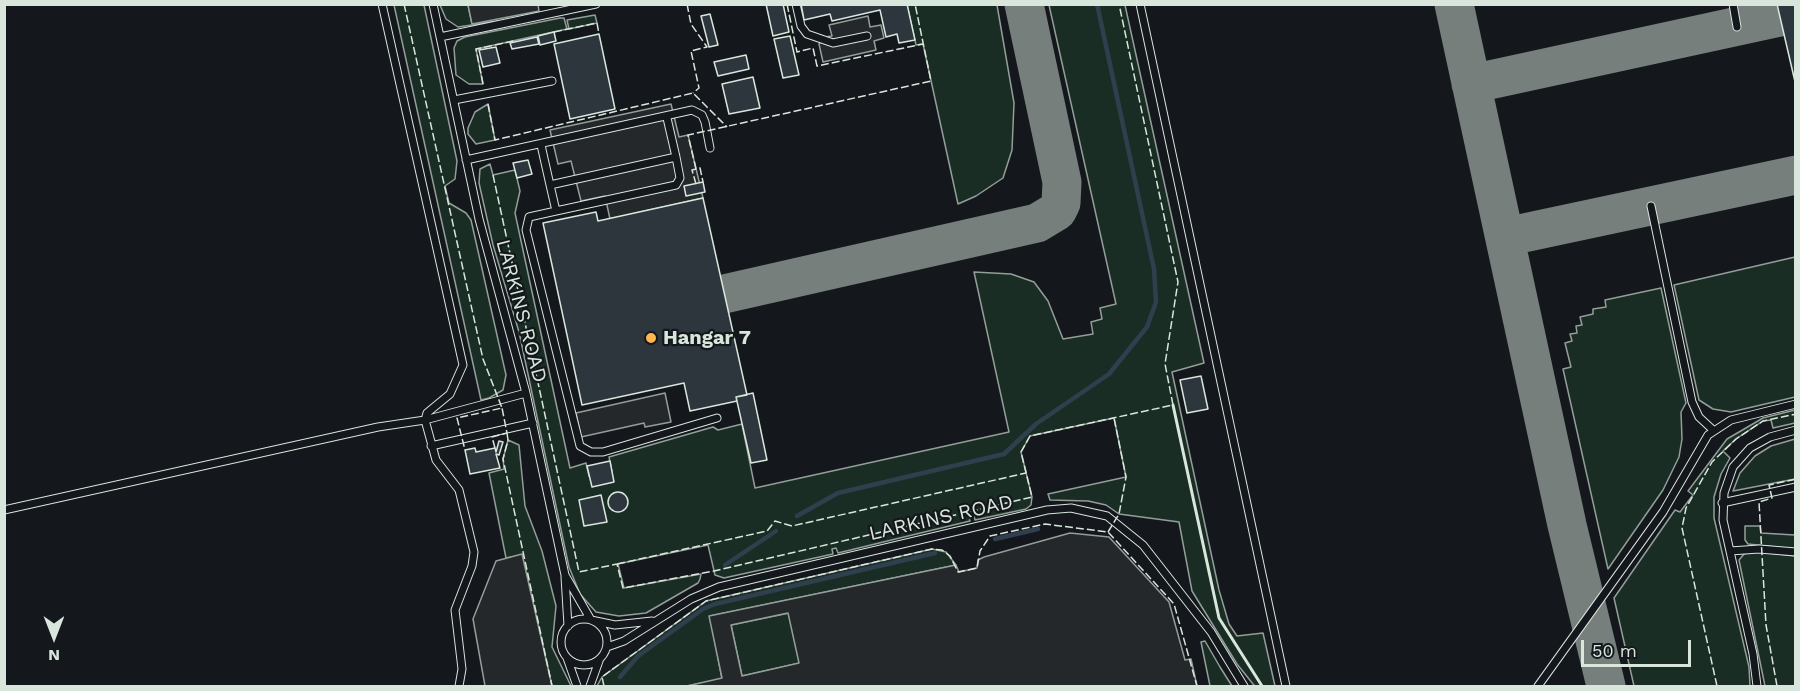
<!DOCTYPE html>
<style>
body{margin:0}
#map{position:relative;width:1800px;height:691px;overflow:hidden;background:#14181c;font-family:"Work Sans",sans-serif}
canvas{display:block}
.frame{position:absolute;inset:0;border:6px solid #d8e6dc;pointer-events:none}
.north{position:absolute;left:24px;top:607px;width:60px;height:60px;-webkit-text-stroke:4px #14181c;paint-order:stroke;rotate:180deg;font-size:16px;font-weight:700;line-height:24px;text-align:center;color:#d8e6dc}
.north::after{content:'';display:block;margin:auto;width:21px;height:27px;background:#d8e6dc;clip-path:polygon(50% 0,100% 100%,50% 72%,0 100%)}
.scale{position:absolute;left:1581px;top:640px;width:110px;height:27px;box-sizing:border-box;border:3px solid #d8e6dc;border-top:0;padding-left:8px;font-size:18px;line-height:21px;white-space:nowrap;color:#d8e6dc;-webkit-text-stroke:4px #14181c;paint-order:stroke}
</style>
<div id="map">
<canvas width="1800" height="691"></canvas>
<div class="frame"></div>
<div class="north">N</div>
<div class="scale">50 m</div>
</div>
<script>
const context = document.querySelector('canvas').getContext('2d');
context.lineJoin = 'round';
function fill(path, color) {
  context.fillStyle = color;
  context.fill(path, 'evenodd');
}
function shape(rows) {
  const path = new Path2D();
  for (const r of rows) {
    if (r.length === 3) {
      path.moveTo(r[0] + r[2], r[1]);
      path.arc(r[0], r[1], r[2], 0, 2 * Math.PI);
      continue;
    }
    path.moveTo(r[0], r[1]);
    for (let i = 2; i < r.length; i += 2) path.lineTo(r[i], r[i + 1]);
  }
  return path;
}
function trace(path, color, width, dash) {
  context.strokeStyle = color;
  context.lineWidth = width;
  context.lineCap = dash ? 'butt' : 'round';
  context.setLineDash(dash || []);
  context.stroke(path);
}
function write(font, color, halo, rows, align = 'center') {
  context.font = font + ' "Work Sans",sans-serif';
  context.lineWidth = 4.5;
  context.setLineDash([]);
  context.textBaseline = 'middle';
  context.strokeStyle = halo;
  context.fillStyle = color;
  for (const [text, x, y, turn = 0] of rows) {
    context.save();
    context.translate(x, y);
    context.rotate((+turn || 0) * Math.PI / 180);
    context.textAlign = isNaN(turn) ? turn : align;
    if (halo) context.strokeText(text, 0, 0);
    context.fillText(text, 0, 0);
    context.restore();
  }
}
const green = shape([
 [394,5,424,5,457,161,455,179,445,186,449,203,466,213,471,220,506,375,503,390,489,398,481,400,394,5],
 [440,5,468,5,472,24,499,21,458,27,446,19,440,5],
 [907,5,997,5,1014,103,1012,150,1003,178,976,196,958,204,923,44,916,45,907,5],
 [1049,5,1125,5,1204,363,1172,372,1219,590,1229,624,1237,636,1263,633,1275,686,1255,686,1253,684,1237,664,1192,591,1179,522,1119,514,1106,505,1088,501,1050,500,1048,494,1126,477,1114,418,1030,436,1021,452,1032,497,1031,505,1026,509,975,520,974,516,969,517,970,521,838,553,836,548,832,549,833,554,724,578,715,575,708,545,618,564,624,588,701,574,700,579,698,583,646,613,619,616,596,612,580,594,569,567,519,332,493,245,479,183,480,169,490,164,493,175,515,170,520,191,515,213,570,468,586,463,589,476,612,472,609,457,713,427,718,430,742,424,755,488,1009,432,974,272,1011,274,1034,282,1048,301,1063,339,1093,334,1091,322,1102,319,1100,308,1116,304,1049,5],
 [595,15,597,23,569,29,567,20,595,15],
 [560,18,564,18,567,29,476,49,483,84,469,84,456,75,454,48,457,41,465,37,560,18],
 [488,104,495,140,476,144,468,134,468,128,475,112,488,104],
 [1795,257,1795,397,1731,412,1713,409,1699,400,1674,285,1795,257],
 [1661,288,1686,403,1681,412,1682,439,1679,457,1663,490,1608,569,1563,369,1571,367,1565,343,1572,341,1570,334,1577,333,1576,326,1582,325,1580,317,1593,314,1593,309,1606,307,1605,300,1661,288],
 [1795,410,1795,423,1773,428,1771,420,1763,421,1736,439,1723,451,1730,458,1721,474,1714,497,1714,518,1749,667,1750,686,1634,686,1614,598,1675,510,1680,512,1693,495,1688,491,1727,439,1763,418,1795,410],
 [1795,439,1795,479,1733,491,1740,473,1755,456,1771,446,1795,439],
 [508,440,519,445,525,506,542,551,556,606,552,647,571,686,552,686,522,555,506,558,489,473,504,469,503,459,508,440],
 [1745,526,1760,526,1761,533,1795,535,1795,549,1748,544,1745,540,1745,526],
 [932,549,946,552,956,565,710,616,722,679,687,686,597,686,602,677,706,601,932,549],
 [1752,551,1795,556,1795,686,1765,686,1739,560,1744,554,1752,551],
 [789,613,800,663,742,676,731,625,789,613],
 [1205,641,1220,667,1232,686,1210,686,1201,642,1205,641]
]);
fill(green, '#1a2d24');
trace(green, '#939e99', 1.5);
const parking = shape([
 [468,5,538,5,539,11,472,24,468,5],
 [868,16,870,27,881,25,884,38,874,41,876,50,823,62,819,44,825,37,832,36,829,25,868,16],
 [671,104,679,137,688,135,703,198,610,219,605,196,581,201,571,161,558,164,550,130,671,104],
 [665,393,671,422,645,427,644,423,581,437,576,413,665,393],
 [1070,533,1109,537,1169,602,1185,660,1191,659,1197,686,687,686,722,678,709,616,956,565,959,572,977,568,978,560,984,557,1070,533],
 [788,613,799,663,742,676,731,625,788,613],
 [522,554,552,686,485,686,473,619,496,561,522,554]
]);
fill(parking, '#24282b');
trace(parking, '#939e99', 1.5);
trace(shape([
 [797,516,838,493,1004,454,1036,424,1109,374,1147,327,1156,302,1154,269,1097,4],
 [995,539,1038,529],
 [725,565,776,531],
 [620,677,638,656,703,609,715,604,935,553]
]), '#2f3f4d', 4.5);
trace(shape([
 [1454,4,1567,525,1606,686],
 [1471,84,1780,17],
 [1505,237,1796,175],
 [724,294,1037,223,1057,211,1061,203,1062,182,1024,4]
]), '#767f7c', 39);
const building = shape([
 [766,4,783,4,789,32,773,36,766,4],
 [801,4,907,4,915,40,899,43,897,34,886,37,880,10,832,21,830,14,804,20,801,4],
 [1777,4,1796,4,1796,86,1780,17,1777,4],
 [710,14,718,45,709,47,701,16,710,14],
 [554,32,556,41,540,45,538,36,554,32],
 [599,34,615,109,570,119,554,44,599,34],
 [790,36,799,75,783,78,774,39,790,36],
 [537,37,539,44,512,49,510,43,537,37],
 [496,47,500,63,483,67,479,50,496,47],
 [746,55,749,69,718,76,714,62,746,55],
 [753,77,760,108,729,114,722,84,753,77],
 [528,160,532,174,517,178,513,163,528,160],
 [703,182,705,192,686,196,684,186,703,182],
 [703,198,747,395,736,397,737,401,690,411,684,383,582,405,543,223,596,212,598,221,703,198],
 [1201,376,1208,409,1187,413,1180,380,1201,376],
 [753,393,767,460,751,463,736,397,753,393],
 [499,441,503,442,499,455,496,454,500,468,470,474,465,450,475,448,476,452,495,448,496,452,499,441],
 [610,461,614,482,592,487,587,466,610,461],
 [618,502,10],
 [601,495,607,522,584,526,579,500,601,495]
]);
fill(building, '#2c363c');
trace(building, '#d8e6dc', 1.5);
const lane = shape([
 [382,4,463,365,450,394,427,413,425,420],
 [433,4,479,219,526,393,565,575,591,620,615,625,652,621],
 [796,4,801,26,807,34,833,43,867,36],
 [1140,4,1286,686],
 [1733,4,1737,27],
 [440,37,596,4],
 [454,100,552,81],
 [541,145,550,185,676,157,667,118],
 [466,160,692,110,702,115,705,122,710,148],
 [550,185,556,211,529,217,526,230,580,446,591,452,603,452,717,418],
 [1651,206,1692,402,1699,417,1713,430],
 [556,211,676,185,680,178,676,157],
 [425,420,436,460,459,490,474,552,472,566,455,610,462,669,459,686],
 [431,446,533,423],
 [1722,503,1796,487],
 [4,510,378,427,425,420,526,393],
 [1730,551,1759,549,1796,552],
 [565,577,568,626],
 [584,642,23],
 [607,647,624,641,691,599,719,587,1047,510,1071,508,1107,516,1143,545,1211,632,1244,686],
 [567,658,577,686],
 [590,686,599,661],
 [1538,686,1663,512,1708,435,1731,420,1796,404],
 [1757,686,1753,654,1723,520,1724,493,1733,467,1750,448,1770,437,1796,430]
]);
trace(lane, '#d8e6dc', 9);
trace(lane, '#14181c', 7);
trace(shape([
 [404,4,483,359,502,408,457,418,465,450],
 [687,4,691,24,707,47,691,51,699,88,693,93],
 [787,4,797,52,813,48,817,66,923,44],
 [554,32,597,23,599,34],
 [483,84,476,49,514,41],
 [488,104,495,140,693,93,727,127],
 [696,169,688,135,931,81,915,4],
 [493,175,579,572,617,564,623,588,714,571,1032,497,1021,452,1030,436,1173,405,1165,364,1178,282,1119,4],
 [696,184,692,170,700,168,703,182],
 [507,433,508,440,503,459,552,686],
 [495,448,492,437,507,433,502,408],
 [1108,532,1119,514,1126,477,1114,418],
 [617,564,767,531,775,521,792,526,1026,473],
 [604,686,602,677,706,601,932,549,942,550,950,556,958,572,977,568,980,551,990,536,1045,524,1108,532,1174,604,1197,686],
 [1717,686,1682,528,1686,508,1712,462,1736,439,1763,421,1796,414],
 [1777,686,1766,625,1759,502,1772,498,1769,485,1796,479]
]), '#d8e6dc', 1.5, [8, 3]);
trace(shape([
 [1173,405,1219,618,1262,686]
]), '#d8e6dc', 3);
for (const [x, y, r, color] of [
 [651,338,6,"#ffb74d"]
]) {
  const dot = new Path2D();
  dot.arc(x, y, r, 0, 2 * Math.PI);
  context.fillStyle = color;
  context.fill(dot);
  trace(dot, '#14181c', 2);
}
write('20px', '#d8e6dc', '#14181c', [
 ["LARKINS ROAD",521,311,75],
 ["LARKINS ROAD",941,518,-13]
]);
write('bold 20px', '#d8e6dc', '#14181c', [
 ["Hangar 7",663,338]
], 'left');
</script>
